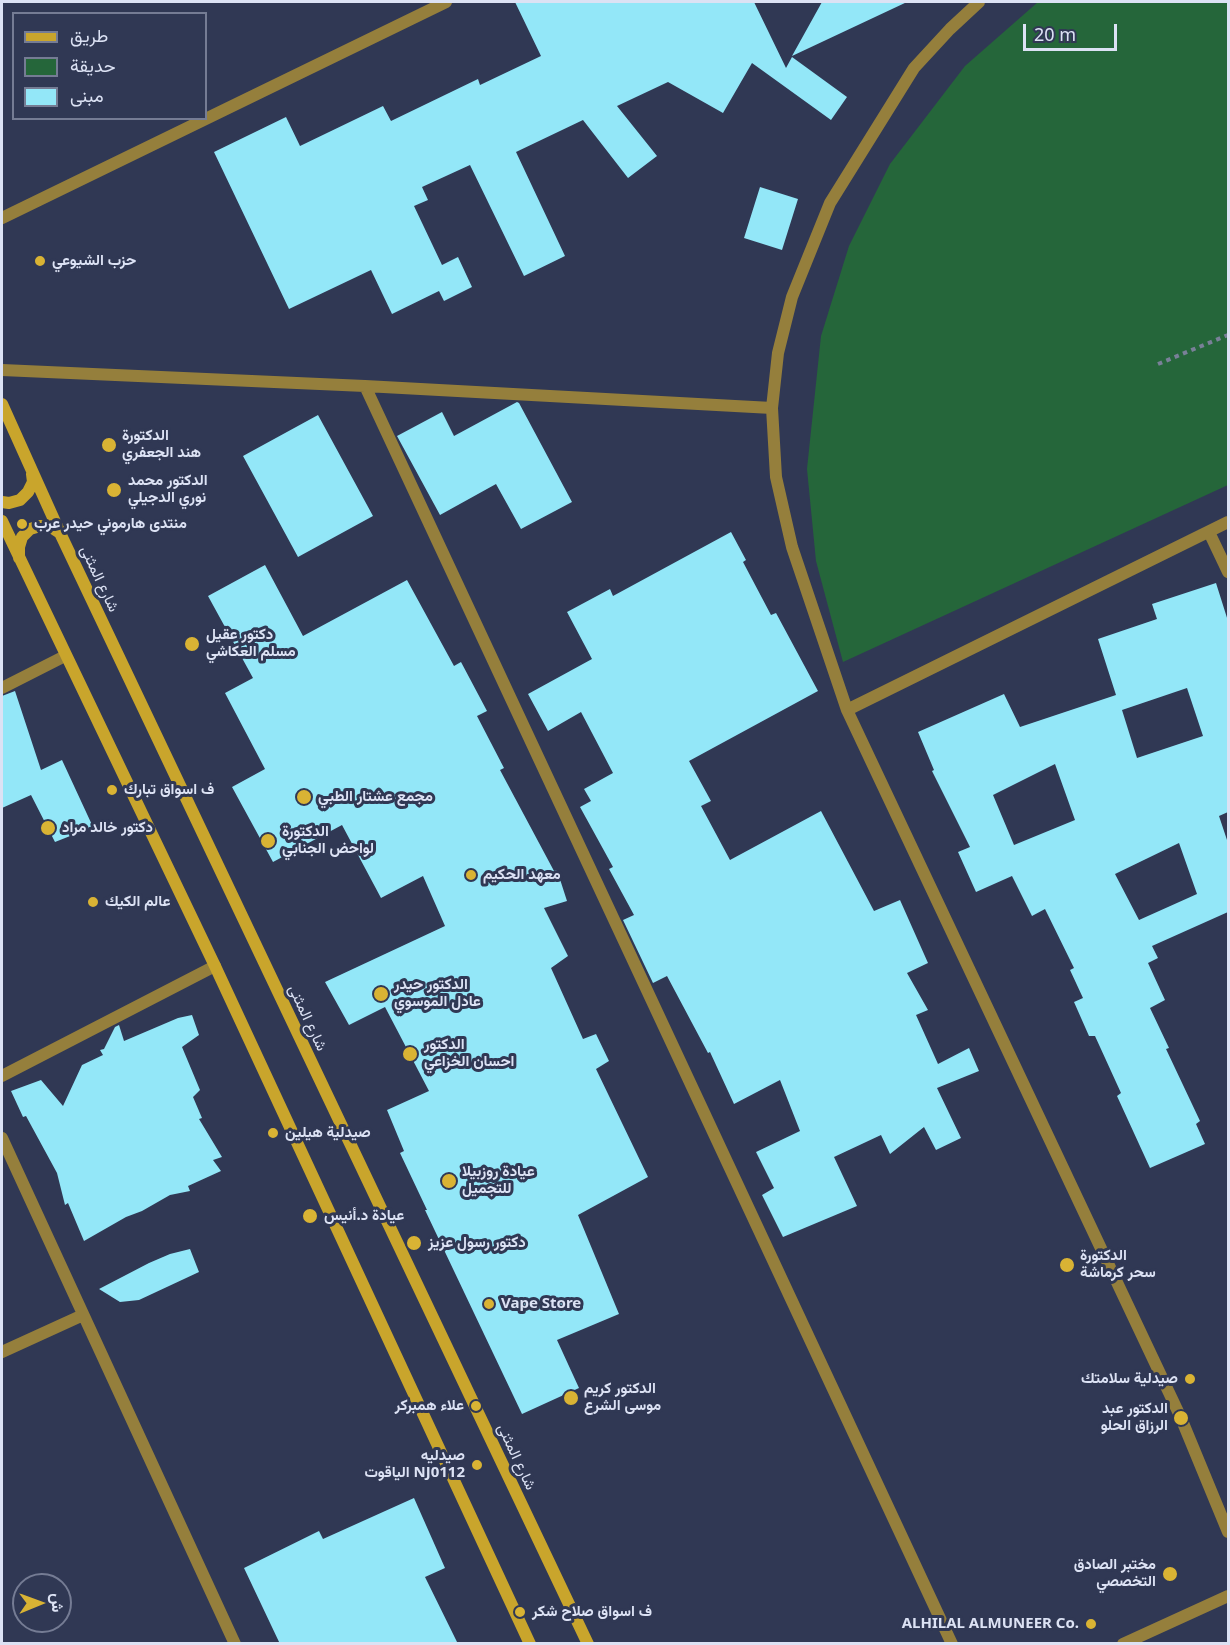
<!DOCTYPE html>
<meta charset="utf-8">
<style>
body{margin:0}
#map{position:relative;width:1230px;height:1645px;overflow:hidden;background:#303854;font-family:"Noto Sans",Vazirmatn,sans-serif}
canvas{display:block}
.frame{position:absolute;inset:0;border:3px solid #dce2f4;pointer-events:none}
.legend{position:absolute;left:12px;top:12px;width:195px;height:108px;box-sizing:border-box;background:#303854;border:2px solid #757c94;margin:0;padding:8px 10px;list-style:none;font-size:18px;color:#dce2f4}
.legend li{display:flex;align-items:center;gap:12px;height:30px}
.legend b{width:30px;border:2px solid #757c94}
.north{position:absolute;left:12px;top:1573px;width:60px;height:60px;box-sizing:border-box;background:#303854;border:2px solid #757c94;border-radius:50%;rotate:89deg;font-size:16px;font-weight:700;line-height:24px;text-align:center;color:#dce2f4}
.north::after{content:'';display:block;margin:auto;width:21px;height:27px;background:#d9b334;clip-path:polygon(50% 0,100% 100%,50% 72%,0 100%)}
.scale{position:absolute;left:1023px;top:24px;width:94px;height:27px;box-sizing:border-box;border:3px solid #dce2f4;border-top:0;padding-left:8px;font-size:18px;line-height:21px;white-space:nowrap;color:#dce2f4;-webkit-text-stroke:4px #303854;paint-order:stroke}
</style>
<div id="map">
<canvas width="1230" height="1645"></canvas>
<div class="frame"></div>
<ul class="legend">
<li><b style="height:8px;background:#c9a52c"></b>طريق</li>
<li><b style="height:16px;background:#25663a"></b>حديقة</li>
<li><b style="height:16px;background:#93e7f8"></b>مبنى</li>
</ul>
<div class="north">ش</div>
<div class="scale">20 m</div>
</div>
<script>
const context = document.querySelector('canvas').getContext('2d');
context.lineJoin = 'round';
function fill(path, color) {
  context.fillStyle = color;
  context.fill(path, 'evenodd');
}
function shape(rows) {
  const path = new Path2D();
  for (const r of rows) {
    path.moveTo(r[0], r[1]);
    for (let i = 2; i < r.length; i += 2) path.lineTo(r[i], r[i + 1]);
  }
  return path;
}
function trace(path, color, width, dash) {
  context.strokeStyle = color;
  context.lineWidth = width;
  context.lineCap = dash ? 'butt' : 'round';
  context.setLineDash(dash || []);
  context.stroke(path);
}
function write(font, color, halo, rows, align = 'center') {
  context.font = font + ' "Noto Sans",Vazirmatn,sans-serif';
  context.lineWidth = 6;
  context.setLineDash([]);
  context.textBaseline = 'middle';
  context.strokeStyle = halo;
  context.fillStyle = color;
  for (const [text, x, y, turn = 0] of rows) {
    context.save();
    context.translate(x, y);
    context.rotate((+turn || 0) * Math.PI / 180);
    context.textAlign = isNaN(turn) ? turn : align;
    if (halo) context.strokeText(text, 0, 0);
    context.fillText(text, 0, 0);
    context.restore();
  }
}
fill(shape([
 [1038,2,1228,2,1228,485,843,662,816,561,807,469,821,336,849,246,890,164,965,66]
]), '#25663a');
fill(shape([
 [515,2,754,2,786,68,792,57,847,97,831,120,752,63,723,113,668,82,617,106,657,156,628,178,583,120,516,152,565,256,524,276,470,165,422,187,428,200,414,206,442,265,458,257,472,287,444,301,439,291,392,314,371,270,289,309,214,152,286,117,300,146,383,106,391,121,478,79,480,85,541,56],
 [822,2,907,2,792,56],
 [760,187,798,199,782,250,744,238],
 [517,402,519,403,572,502,521,529,496,484,440,515,397,436,442,412,454,436],
 [318,415,373,516,298,557,243,456],
 [731,532,746,560,743,562,771,615,776,613,818,691,689,761,711,801,701,806,730,860,821,811,874,911,900,900,928,963,907,973,928,1010,916,1015,938,1064,969,1048,979,1071,937,1088,961,1138,936,1150,924,1127,890,1154,881,1135,834,1157,857,1206,783,1237,762,1195,774,1188,756,1152,800,1131,780,1080,734,1104,710,1052,708,1053,667,976,653,983,623,920,634,915,609,869,613,867,580,807,591,801,584,789,613,773,581,712,548,731,528,694,592,659,567,612,610,589,613,596],
 [265,565,303,636,407,580,454,666,461,662,487,711,477,716,504,768,500,770,554,871,557,870,567,901,544,908,568,956,551,968,583,1039,596,1034,609,1061,596,1069,648,1177,578,1215,619,1314,557,1340,579,1388,522,1414,425,1210,427,1210,400,1153,404,1151,387,1110,429,1091,385,1007,349,1025,325,982,445,926,423,876,381,898,342,825,273,862,232,787,265,769,225,693,253,678,208,596],
 [1216,583,1228,621,1228,812,1219,816,1228,843,1228,912,1152,946,1158,958,1148,963,1165,1000,1150,1008,1169,1048,1166,1049,1200,1121,1196,1124,1205,1144,1150,1168,1117,1096,1121,1093,1095,1036,1089,1036,1074,1002,1083,998,1070,970,1074,968,1045,909,1032,916,1012,876,976,892,958,852,970,847,932,771,934,770,918,732,1004,694,1020,727,1116,695,1098,639,1157,619,1152,604],
 [1187,688,1203,736,1137,758,1122,710],
 [1055,764,1075,820,1014,845,993,795],
 [1179,843,1197,894,1139,920,1115,874],
 [15,691,41,770,62,760,93,827,55,842,31,795,2,808,2,696],
 [192,1015,199,1035,182,1047,200,1090,193,1097,202,1118,199,1119,222,1157,213,1160,221,1171,188,1186,190,1191,170,1195,142,1211,126,1217,84,1241,68,1203,65,1205,57,1173,26,1116,23,1117,11,1091,41,1080,63,1106,82,1065,103,1055,100,1050,104,1049,115,1027,119,1025,124,1041,178,1018],
 [190,1249,199,1272,139,1300,120,1302,99,1289,149,1263,170,1254],
 [414,1498,445,1568,425,1577,458,1644,280,1644,244,1568,319,1531,323,1539]
]), '#93e7f8');
trace(shape([
 [1158,364,1228,335]
]), '#798098', 4, [4.5, 4.5]);
trace(shape([
 [979,2,950,29,914,68,830,203,792,297,778,353,772,408,776,477,792,547,847,710,1181,1418,1228,1532],
 [2,218,446,2],
 [2,370,365,386,772,408],
 [365,386,952,1644],
 [1209,532,1228,572],
 [2,688,65,656],
 [847,710,1228,522],
 [2,1076,215,966],
 [2,1138,235,1644],
 [2,1352,83,1315],
 [1123,1644,1228,1596]
]), '#957f3c', 12);
trace(shape([
 [2,404,60,533,588,1644],
 [2,502,9,503,20,500,28,492,33,482,32,474],
 [2,521,215,966,530,1644],
 [19,558,19,547,22,537,30,529,40,526,51,527,60,533]
]), '#c9a52c', 12);
for (const [x, y, r, color] of [
 [40,261,6,"#d9b334"],
 [109,445,8,"#d9b334"],
 [114,490,8,"#d9b334"],
 [22,524,6,"#d9b334"],
 [192,644,8,"#d9b334"],
 [112,790,6,"#d9b334"],
 [304,797,8,"#d9b334"],
 [48,828,8,"#d9b334"],
 [268,841,8,"#d9b334"],
 [471,875,6,"#d9b334"],
 [93,902,6,"#d9b334"],
 [381,994,8,"#d9b334"],
 [410,1054,8,"#d9b334"],
 [273,1133,6,"#d9b334"],
 [449,1181,8,"#d9b334"],
 [310,1216,8,"#d9b334"],
 [414,1243,8,"#d9b334"],
 [1067,1265,8,"#d9b334"],
 [489,1304,6,"#d9b334"],
 [1190,1379,6,"#d9b334"],
 [571,1398,8,"#d9b334"],
 [476,1406,6,"#d9b334"],
 [1181,1418,8,"#d9b334"],
 [477,1465,6,"#d9b334"],
 [1170,1574,8,"#d9b334"],
 [520,1612,6,"#d9b334"],
 [1091,1624,6,"#d9b334"]
]) {
  const dot = new Path2D();
  dot.arc(x, y, r, 0, 2 * Math.PI);
  context.fillStyle = color;
  context.fill(dot);
  trace(dot, '#303854', 2);
}
write('bold 15px', '#dce2f4', '#303854', [
 ["حزب الشيوعي",52,261],
 ["الدكتورة",122,436],
 ["هند الجعفري",122,453],
 ["الدكتور محمد",128,481],
 ["نوري الدجيلي",128,498],
 ["منتدى هارموني حيدر عرب",34,524],
 ["دكتور عقيل",206,635],
 ["مسلم العكاشي",206,652],
 ["ف اسواق تبارك",124,790],
 ["مجمع عشتار الطبي",318,797],
 ["دكتور خالد مراد",62,828],
 ["الدكتورة",282,832],
 ["لواحض الجنابي",282,849],
 ["معهد الحكيم",483,875],
 ["عالم الكيك",105,902],
 ["الدكتور حيدر",394,985],
 ["عادل الموسوي",394,1002],
 ["الدكتور",424,1045],
 ["احسان الخزاعي",424,1062],
 ["صيدلية هيلين",285,1133],
 ["عيادة روزبيلا",462,1172],
 ["للتجميل",462,1189],
 ["عيادة د.أنيس",324,1216],
 ["دكتور رسول عزيز",428,1243],
 ["الدكتورة",1080,1256],
 ["سحر كرماشة",1080,1273],
 ["Vape Store",501,1304],
 ["صيدلية سلامتك",1178,1379,"right"],
 ["الدكتور كريم",584,1389],
 ["موسى الشرع",584,1406],
 ["علاء همبركر",464,1406,"right"],
 ["الدكتور عبد",1168,1409,"right"],
 ["الرزاق الحلو",1168,1426,"right"],
 ["صيدليه",465,1456,"right"],
 ["الياقوت NJ0112",465,1473,"right"],
 ["مختبر الصادق",1156,1565,"right"],
 ["التخصصي",1156,1582,"right"],
 ["ف اسواق صلاح شكر",532,1612],
 ["ALHILAL ALMUNEER Co.",1079,1624,"right"]
], 'left');
write('15px', '#dce2f4', '#303854', [
 ["شارع المثنى",99,579,65],
 ["شارع المثنى",307,1018,65],
 ["شارع المثنى",516,1457,65]
]);
</script>
